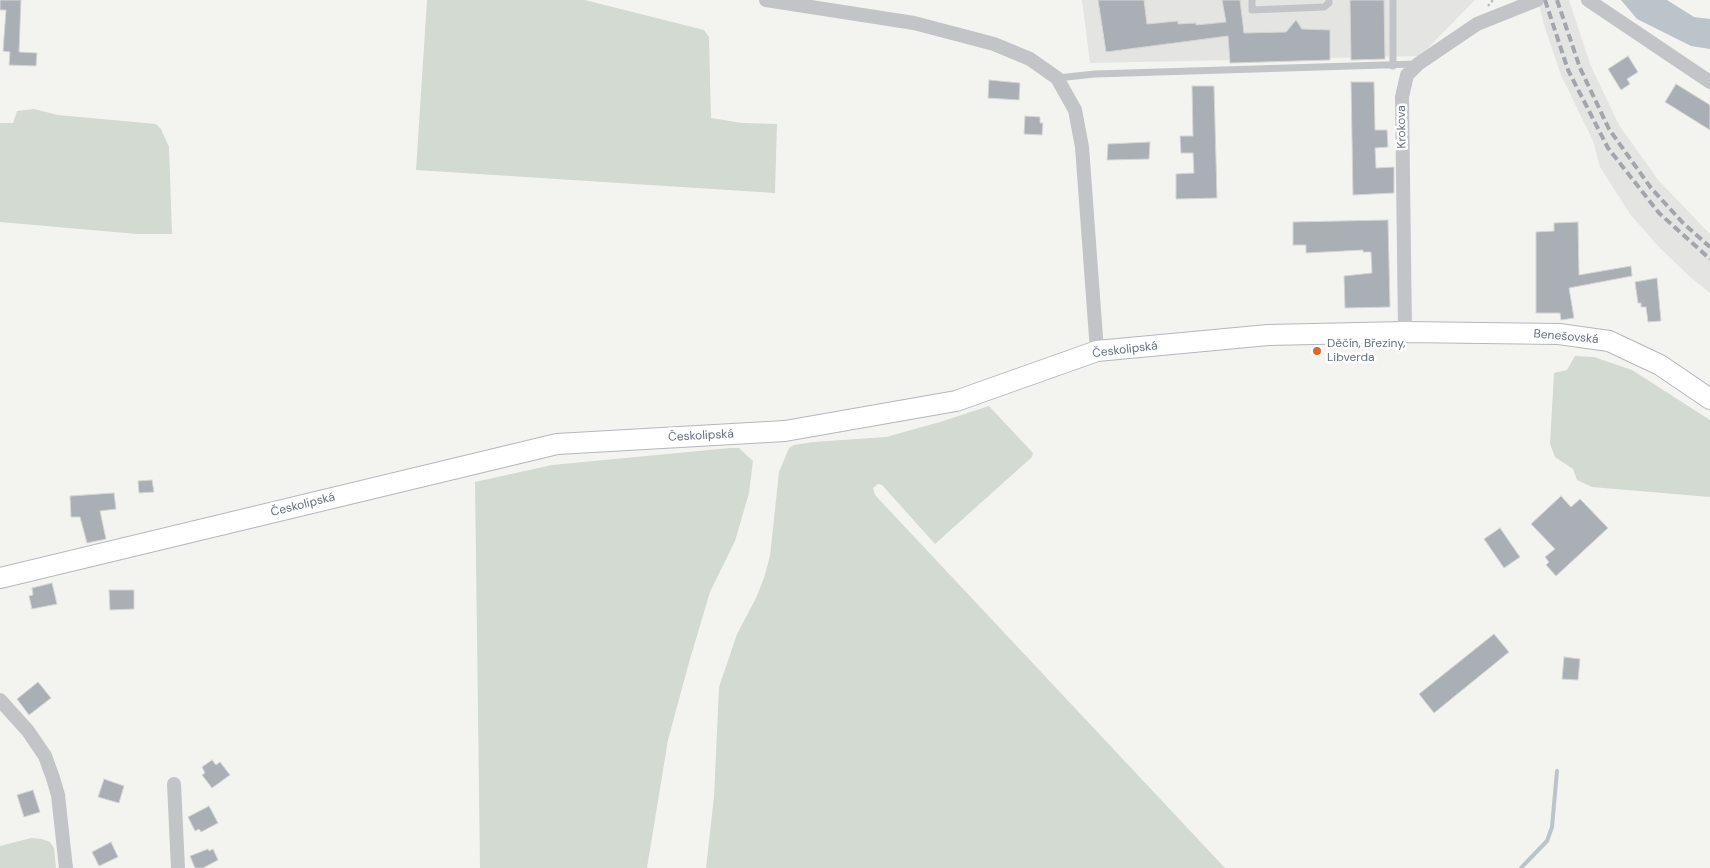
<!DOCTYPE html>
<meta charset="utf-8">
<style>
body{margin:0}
canvas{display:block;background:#f3f4f0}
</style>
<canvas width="1710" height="868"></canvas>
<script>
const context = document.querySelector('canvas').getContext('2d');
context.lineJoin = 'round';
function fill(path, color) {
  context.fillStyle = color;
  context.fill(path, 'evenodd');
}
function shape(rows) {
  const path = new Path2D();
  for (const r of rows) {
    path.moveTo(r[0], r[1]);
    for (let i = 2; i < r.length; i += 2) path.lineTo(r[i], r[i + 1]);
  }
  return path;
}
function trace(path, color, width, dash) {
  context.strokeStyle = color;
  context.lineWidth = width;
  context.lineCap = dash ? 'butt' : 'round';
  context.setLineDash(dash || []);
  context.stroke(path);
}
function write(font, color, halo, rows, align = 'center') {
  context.font = font + ' "DM Sans",sans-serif';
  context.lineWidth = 5;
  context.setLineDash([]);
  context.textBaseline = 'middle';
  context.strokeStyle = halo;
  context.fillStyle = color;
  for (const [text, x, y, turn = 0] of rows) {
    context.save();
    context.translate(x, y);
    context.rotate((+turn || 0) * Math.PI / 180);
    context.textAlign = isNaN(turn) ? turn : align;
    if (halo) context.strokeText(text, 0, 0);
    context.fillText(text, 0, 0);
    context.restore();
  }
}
fill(shape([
 [1082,0,1475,0,1420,56,1090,63],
 [1538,0,1569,0,1590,64,1619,125,1659,181,1710,234,1710,293,1689,276,1657,245,1630,214,1600,167,1593,141,1561,75,1544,25]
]), '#e4e4e3');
fill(shape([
 [427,0,585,0,704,30,709,37,711,118,742,123,777,124,775,193,416,170],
 [34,109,58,115,156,124,161,129,169,147,172,234,137,234,0,222,0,123,13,123,17,111],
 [1575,356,1594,357,1632,370,1710,420,1710,497,1592,487,1577,480,1573,469,1555,457,1550,444,1554,373,1567,370],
 [989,406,1033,453,1032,457,935,544,882,485,878,484,873,488,875,495,1225,868,706,868,714,797,719,687,737,634,756,598,764,578,770,556,779,472,789,448,794,445,813,442,886,437,940,422],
 [730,448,739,448,753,461,749,493,735,541,710,592,688,666,668,740,647,868,480,868,475,482,552,465],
 [31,838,42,839,50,842,54,848,56,868,0,868,0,846]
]), '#d3dad1');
fill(shape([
 [1621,0,1667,0,1694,17,1710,19,1710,49,1691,46,1637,19]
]), '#bac4ca');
trace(shape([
 [1521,868,1547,841,1552,827,1557,771]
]), '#bac4ca', 4);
const building = shape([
 [0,0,21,0,19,52,37,53,36,66,9,65,10,52,3,51,6,10,0,10,0,0],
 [1098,0,1144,0,1147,24,1178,21,1178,24,1196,23,1196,25,1226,22,1222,0,1240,0,1244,33,1286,32,1296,20,1302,29,1330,30,1330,60,1230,63,1228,36,1106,52,1098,0],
 [1350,0,1384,0,1385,59,1351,60,1350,0],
 [1628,56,1638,72,1627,79,1630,84,1621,90,1608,69,1628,56],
 [989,80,1020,83,1019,100,988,98,989,80],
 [1351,82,1374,82,1375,130,1387,130,1388,147,1375,148,1376,168,1394,167,1394,193,1353,195,1351,82],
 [1676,84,1710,105,1710,130,1665,102,1676,84],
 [1192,86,1214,86,1217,198,1176,199,1176,174,1194,173,1193,153,1181,153,1180,136,1193,136,1192,86],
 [1025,116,1040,117,1040,123,1043,123,1042,135,1024,134,1025,116],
 [1150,142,1149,159,1107,160,1108,144,1150,142],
 [1388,220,1390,307,1345,308,1344,276,1372,273,1371,252,1363,252,1363,250,1306,253,1306,245,1293,245,1293,222,1388,220],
 [1578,222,1579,275,1631,266,1632,276,1569,288,1574,318,1561,320,1560,313,1536,313,1536,232,1554,231,1554,223,1578,222],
 [1657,278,1661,321,1648,322,1646,307,1641,307,1641,303,1638,303,1635,282,1657,278],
 [152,480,154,492,139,493,138,481,152,480],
 [114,493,116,509,100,511,106,539,87,543,80,517,71,517,70,496,114,493],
 [1561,496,1571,507,1580,499,1608,528,1556,576,1546,565,1549,562,1545,557,1555,549,1531,524,1561,496],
 [1500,528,1520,557,1504,568,1484,539,1500,528],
 [52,583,57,604,32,609,29,596,33,595,32,588,52,583],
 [109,590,134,590,134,609,110,610,109,590],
 [1494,634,1509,652,1434,713,1419,694,1494,634],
 [1564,657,1580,659,1578,680,1562,679,1564,657],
 [38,682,51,698,29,715,17,699,38,682],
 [212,760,216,765,220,762,230,775,212,788,202,775,205,773,202,767,212,760],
 [104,779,124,786,119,803,98,797,104,779],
 [33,790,40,812,24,817,17,795,33,790],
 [209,806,218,823,201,832,199,829,195,831,188,817,209,806],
 [111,842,118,857,99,866,92,852,111,842],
 [208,849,209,851,213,849,218,860,203,868,195,868,190,856,208,849]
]);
fill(building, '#aaafb6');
trace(building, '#d5d5d3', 1);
const secondary = shape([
 [0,578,557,444,785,431,956,401,1097,351,1268,335,1405,332,1559,334,1609,341,1660,365,1710,399]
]);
trace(secondary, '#b4b7bc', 22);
trace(shape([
 [1488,6,1493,0]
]), '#bbbcbf', 2.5, [2.5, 2.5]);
trace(shape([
 [1252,0,1252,10,1324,7,1329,3,1329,0],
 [1393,66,1393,0],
 [1057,78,1095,74,1415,64]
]), '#c2c4c8', 7);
trace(shape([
 [766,0,914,23,994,44,1030,59,1057,78,1075,110,1082,147,1097,351],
 [1588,0,1710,82],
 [1405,332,1402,97,1407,75,1418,64,1477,24,1537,0],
 [0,700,28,731,45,756,53,778,58,795,66,868],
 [174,784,178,868]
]), '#c2c4c8', 14);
trace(secondary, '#fff', 20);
trace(shape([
 [1545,0,1568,70,1608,148,1659,213,1710,259],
 [1557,0,1580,68,1609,129,1651,188,1683,223,1710,247]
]), '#a2a6ac', 4, [8, 4]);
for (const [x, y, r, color] of [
 [1317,351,5,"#da6c29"]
]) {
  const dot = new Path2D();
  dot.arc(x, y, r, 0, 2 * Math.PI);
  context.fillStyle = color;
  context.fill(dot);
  trace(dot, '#fff', 2);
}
write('12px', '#646f80', '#fff', [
 ["Krokova",1402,127,-91],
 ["Benešovská",1566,337,5],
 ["Českolipská",1125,350,-7],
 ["Českolipská",701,436,-3],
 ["Českolipská",303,505,-14]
]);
write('12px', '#646f80', '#fff', [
 ["Děčín, Březiny,",1327,344],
 ["Libverda",1327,358]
], 'left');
</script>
